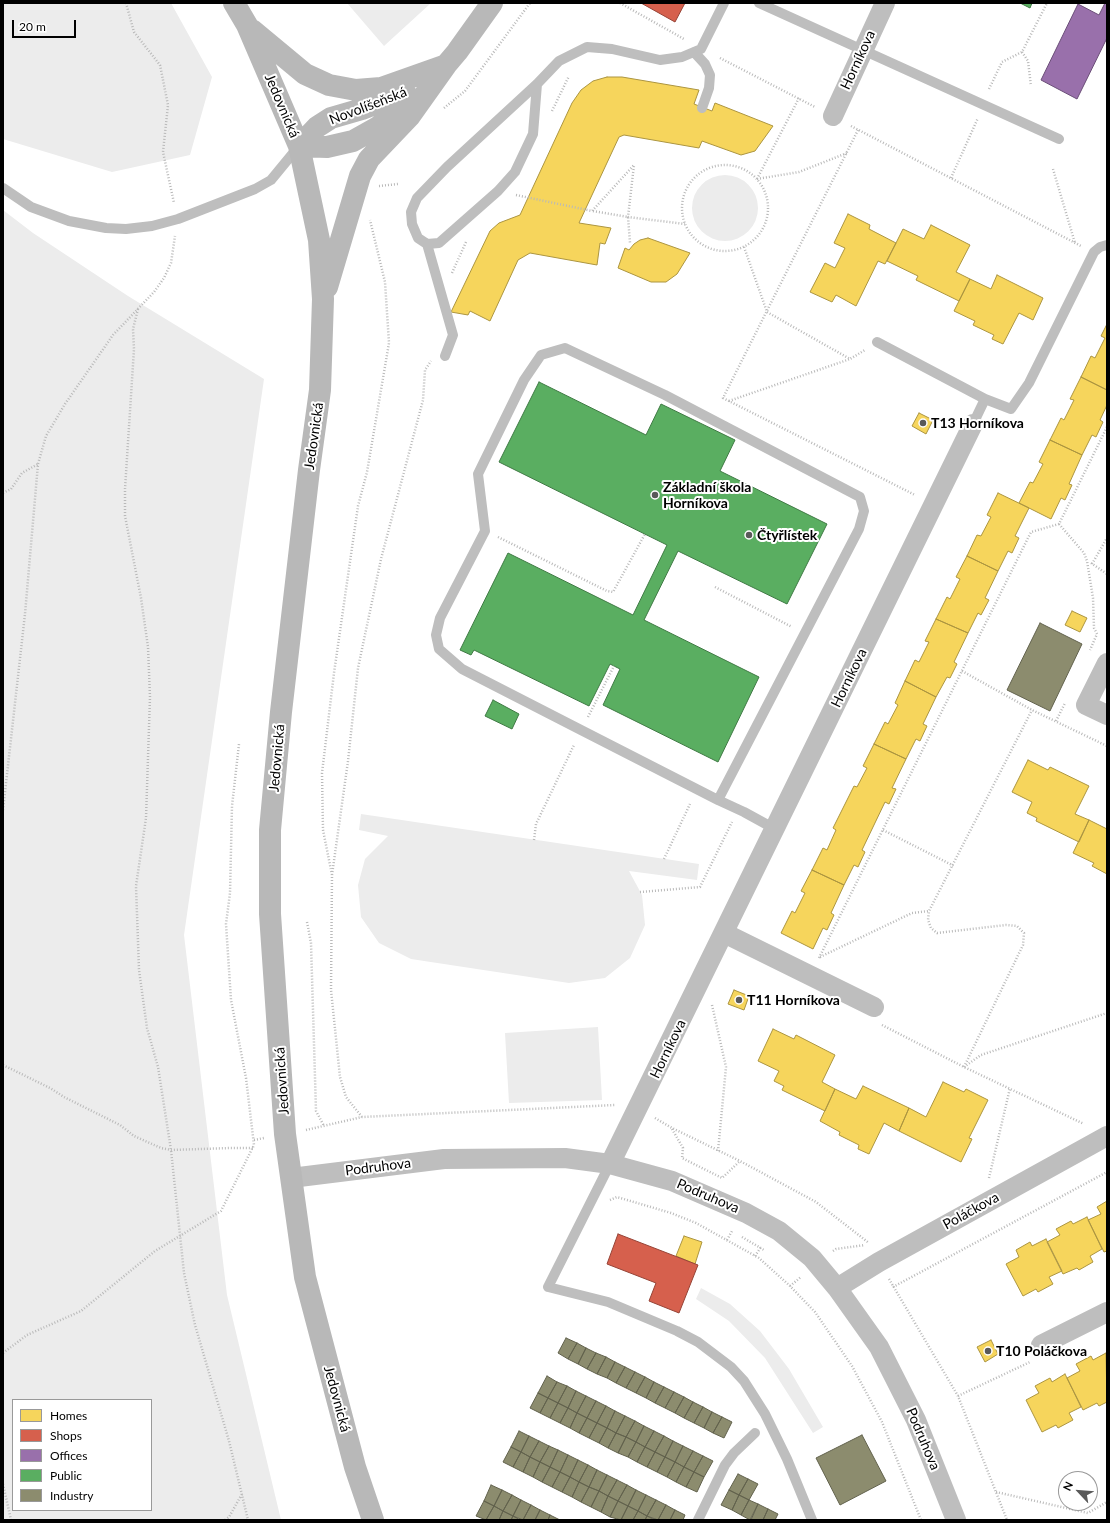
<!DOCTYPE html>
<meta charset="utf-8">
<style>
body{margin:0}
#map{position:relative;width:1110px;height:1523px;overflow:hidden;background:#fff;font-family:Lato,sans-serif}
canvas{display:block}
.frame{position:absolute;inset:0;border:4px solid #000;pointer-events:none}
.legend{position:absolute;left:12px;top:1399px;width:140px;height:112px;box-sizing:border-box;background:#fff;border:1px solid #999;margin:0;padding:5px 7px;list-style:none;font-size:12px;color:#000}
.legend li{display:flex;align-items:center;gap:8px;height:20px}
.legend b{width:20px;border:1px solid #999}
.north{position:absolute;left:1058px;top:1471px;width:40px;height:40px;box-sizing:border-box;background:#fff;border:1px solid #999;border-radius:50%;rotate:296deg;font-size:11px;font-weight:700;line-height:16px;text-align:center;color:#000}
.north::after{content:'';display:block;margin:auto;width:14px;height:18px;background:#595959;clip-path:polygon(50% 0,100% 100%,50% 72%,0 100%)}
.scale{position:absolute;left:12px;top:20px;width:64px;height:18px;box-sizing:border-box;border:2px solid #000;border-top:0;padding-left:5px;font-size:12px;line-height:14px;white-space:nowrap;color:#000;-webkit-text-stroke:3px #fff;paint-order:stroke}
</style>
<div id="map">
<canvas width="1110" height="1523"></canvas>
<div class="frame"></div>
<ul class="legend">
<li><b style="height:11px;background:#f6d55c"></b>Homes</li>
<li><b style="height:11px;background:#d6604d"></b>Shops</li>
<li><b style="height:11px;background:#9970ab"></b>Offices</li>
<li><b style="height:11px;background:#5aae61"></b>Public</li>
<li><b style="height:11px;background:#8c8c6e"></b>Industry</li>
</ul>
<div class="north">N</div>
<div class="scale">20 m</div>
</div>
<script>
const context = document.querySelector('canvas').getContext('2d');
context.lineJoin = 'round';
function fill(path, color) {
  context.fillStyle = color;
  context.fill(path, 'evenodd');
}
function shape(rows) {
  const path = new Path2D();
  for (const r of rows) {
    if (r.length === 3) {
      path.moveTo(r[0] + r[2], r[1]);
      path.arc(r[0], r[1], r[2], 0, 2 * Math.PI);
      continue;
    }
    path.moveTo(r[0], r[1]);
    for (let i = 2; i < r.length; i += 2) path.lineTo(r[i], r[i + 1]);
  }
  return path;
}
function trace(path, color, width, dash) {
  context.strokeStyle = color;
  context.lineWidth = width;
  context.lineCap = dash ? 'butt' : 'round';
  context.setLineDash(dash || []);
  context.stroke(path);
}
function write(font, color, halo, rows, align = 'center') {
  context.font = font + ' Lato,sans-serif';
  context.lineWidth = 4;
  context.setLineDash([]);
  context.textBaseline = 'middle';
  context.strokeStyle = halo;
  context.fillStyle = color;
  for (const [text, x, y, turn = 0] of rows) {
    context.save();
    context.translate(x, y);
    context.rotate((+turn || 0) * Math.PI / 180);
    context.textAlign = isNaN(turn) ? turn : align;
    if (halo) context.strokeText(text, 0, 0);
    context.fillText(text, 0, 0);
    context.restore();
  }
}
fill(shape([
 [3,3,171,3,212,77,190,155,112,172,3,139],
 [347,3,431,3,384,46],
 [725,208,33],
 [3,210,33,233,128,296,264,379,184,935,227,1295,281,1520,3,1520],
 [13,1400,151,1400,151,1510,13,1510],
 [361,814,699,864,697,880,629,871,642,895,645,925,630,958,605,978,569,983,411,959,379,943,361,917,358,885,365,859,388,836,359,830],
 [598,1027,602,1100,509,1103,505,1033],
 [701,1288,730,1304,760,1331,789,1369,823,1427,813,1433,765,1358,729,1321,696,1299]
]), '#ececec');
const homes = shape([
 [607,77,622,77,699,90,694,104,712,111,715,103,773,126,755,151,741,155,702,141,699,148,624,135,619,137,579,223,611,228,605,244,600,243,597,265,530,253,518,260,490,321,470,311,468,315,451,312,490,231,499,223,520,215,572,103,581,90,593,81,607,77],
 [848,214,870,225,869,229,896,243,885,264,878,261,856,306,836,295,832,302,810,292,825,263,835,268,845,248,834,243,848,214],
 [931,225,970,245,956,272,970,279,959,301,916,280,918,276,887,261,903,229,924,239,931,225],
 [648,238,690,253,677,274,666,282,651,282,618,268,625,248,629,250,634,244,640,240,648,238],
 [997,275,1043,298,1033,320,1019,313,1003,344,992,339,994,335,973,325,975,321,954,311,970,279,991,289,997,275],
 [1107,324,1107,390,1081,377,1091,356,1095,358,1105,338,1101,336,1107,324],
 [1081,377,1107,390,1107,405,1100,420,1103,422,1096,437,1092,435,1082,455,1050,440,1061,418,1064,420,1074,400,1070,399,1081,377],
 [919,413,933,420,926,434,912,426,919,413],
 [1050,440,1082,455,1069,484,1072,485,1065,500,1061,498,1051,519,1019,503,1030,482,1033,483,1043,464,1039,462,1050,440],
 [998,493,1029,508,1015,536,1019,538,1012,553,1008,551,998,571,967,556,977,535,981,536,991,517,987,515,998,493],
 [967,556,998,571,985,598,989,600,981,615,978,613,968,633,936,619,947,597,950,599,960,579,956,577,967,556],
 [1072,611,1087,618,1080,632,1065,625,1072,611],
 [936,619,968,633,954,662,957,664,950,678,947,677,936,697,905,681,915,660,919,662,929,642,925,641,936,619],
 [905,681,936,697,923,724,927,726,920,741,916,739,906,759,874,744,885,722,888,724,898,705,895,703,905,681],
 [874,744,906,759,892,788,896,789,889,804,885,802,862,850,865,852,858,867,854,865,844,885,812,870,823,848,827,850,836,830,833,828,854,786,857,787,867,768,863,766,874,744],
 [1028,760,1048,770,1050,767,1089,786,1075,814,1089,820,1079,842,1036,821,1037,818,1027,813,1032,802,1012,792,1028,760],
 [1089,820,1107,829,1107,874,1092,866,1094,863,1073,853,1089,820],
 [812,870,844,885,831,913,834,915,827,930,823,928,813,949,781,933,792,911,795,913,805,893,801,891,812,870],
 [734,990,749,996,744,1010,728,1004,734,990],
 [773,1029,794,1039,796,1035,835,1055,822,1082,835,1089,825,1111,782,1090,784,1086,774,1081,779,1071,758,1061,773,1029],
 [943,1082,964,1092,966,1089,988,1100,969,1138,972,1139,961,1162,899,1131,909,1108,926,1117,943,1082],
 [863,1086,909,1108,899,1131,884,1123,869,1154,858,1149,859,1145,839,1135,840,1132,820,1121,835,1089,856,1099,863,1086],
 [1107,1201,1107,1251,1104,1252,1088,1220,1101,1214,1097,1207,1107,1201],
 [1087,1217,1102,1249,1090,1256,1093,1262,1079,1270,1077,1268,1063,1274,1047,1242,1060,1235,1056,1229,1071,1221,1073,1224,1087,1217],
 [684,1236,702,1242,695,1264,676,1256,684,1236],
 [1046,1239,1062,1271,1049,1277,1053,1284,1038,1292,1036,1289,1023,1296,1006,1264,1019,1257,1016,1250,1030,1242,1032,1246,1046,1239],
 [991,1340,998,1354,985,1362,977,1347,991,1340],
 [1106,1353,1107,1402,1099,1406,1097,1403,1083,1410,1067,1378,1080,1371,1076,1364,1091,1356,1093,1360,1106,1353],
 [1065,1374,1081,1407,1069,1413,1073,1420,1058,1428,1056,1425,1042,1432,1026,1400,1039,1393,1035,1386,1050,1378,1052,1382,1065,1374]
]);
fill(homes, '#f6d55c');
trace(homes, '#ac9540', 1);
const shops = shape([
 [641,3,685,3,675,22,641,3],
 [618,1234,698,1265,679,1313,649,1301,656,1283,607,1264,618,1234]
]);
fill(shops, '#d6604d');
trace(shops, '#964336', 1);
const offices = shape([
 [1105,3,1107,3,1107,38,1077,99,1041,80,1078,4,1099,15,1105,3]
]);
fill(offices, '#9970ab');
trace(offices, '#6b4e78', 1);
const public = shape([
 [1020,3,1032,3,1030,8,1020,3],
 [539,382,646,435,661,404,735,440,720,471,827,524,787,604,678,551,644,620,759,677,718,762,603,705,620,669,610,664,589,706,474,650,471,655,460,650,508,553,633,615,667,545,499,462,539,382],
 [493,700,519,714,512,729,485,716,493,700]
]);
fill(public, '#5aae61');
trace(public, '#3f7a44', 1);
const industry = shape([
 [1040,623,1082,644,1050,711,1007,690,1040,623],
 [566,1338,577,1343,568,1359,558,1353,566,1338],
 [577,1343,586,1348,578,1364,568,1359,577,1343],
 [586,1348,596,1353,587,1369,578,1364,586,1348],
 [596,1353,606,1357,597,1374,587,1369,596,1353],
 [606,1357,615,1362,607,1378,597,1374,606,1357],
 [615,1362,625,1367,616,1383,607,1378,615,1362],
 [625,1367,635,1372,626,1388,616,1383,625,1367],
 [635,1372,645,1377,636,1393,626,1388,635,1372],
 [547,1376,557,1382,548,1398,538,1393,547,1376],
 [645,1377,654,1382,646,1398,636,1393,645,1377],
 [557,1382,567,1386,558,1403,548,1398,557,1382],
 [654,1382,664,1387,655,1403,646,1398,654,1382],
 [567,1386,576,1391,568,1408,558,1403,567,1386],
 [664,1387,674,1392,665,1408,655,1403,664,1387],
 [576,1391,586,1396,577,1413,568,1408,576,1391],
 [674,1392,684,1397,675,1413,665,1408,674,1392],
 [538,1393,548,1398,540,1413,530,1408,538,1393],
 [586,1396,596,1401,587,1418,577,1413,586,1396],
 [684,1397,693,1402,684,1418,675,1413,684,1397],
 [548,1398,558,1403,550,1418,540,1413,548,1398],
 [596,1401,606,1406,597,1423,587,1418,596,1401],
 [693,1402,703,1407,694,1423,684,1418,693,1402],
 [558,1403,568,1408,560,1423,550,1418,558,1403],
 [606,1406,615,1411,607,1428,597,1423,606,1406],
 [703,1407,712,1412,704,1428,694,1423,703,1407],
 [568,1408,577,1413,570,1428,560,1423,568,1408],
 [615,1411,625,1416,616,1433,607,1428,615,1411],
 [712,1412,722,1417,713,1433,704,1428,712,1412],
 [577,1413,587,1418,579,1433,570,1428,577,1413],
 [625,1416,635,1421,626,1437,616,1433,625,1416],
 [722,1417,732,1422,724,1438,713,1433,722,1417],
 [587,1418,597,1423,589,1438,579,1433,587,1418],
 [635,1421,644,1426,636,1442,626,1437,635,1421],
 [597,1423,607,1428,599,1443,589,1438,597,1423],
 [644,1426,654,1431,645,1447,636,1442,644,1426],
 [607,1428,616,1433,608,1448,599,1443,607,1428],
 [519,1431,529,1436,521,1452,511,1447,519,1431],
 [654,1431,664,1436,655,1452,645,1447,654,1431],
 [616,1433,626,1437,618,1453,608,1448,616,1433],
 [862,1435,886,1481,840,1505,816,1458,862,1435],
 [529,1436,539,1441,530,1457,521,1452,529,1436],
 [664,1436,673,1441,665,1457,655,1452,664,1436],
 [626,1437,636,1442,628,1457,618,1453,626,1437],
 [539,1441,549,1446,540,1462,530,1457,539,1441],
 [673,1441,683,1446,675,1462,665,1457,673,1441],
 [636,1442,645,1447,637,1462,628,1457,636,1442],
 [549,1446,558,1450,550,1467,540,1462,549,1446],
 [683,1446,693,1451,684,1467,675,1462,683,1446],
 [511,1447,521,1452,513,1467,503,1462,511,1447],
 [645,1447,655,1452,647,1467,637,1462,645,1447],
 [558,1450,568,1455,560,1472,550,1467,558,1450],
 [693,1451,703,1456,694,1472,684,1467,693,1451],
 [521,1452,530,1457,523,1472,513,1467,521,1452],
 [655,1452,665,1457,657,1472,647,1467,655,1452],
 [568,1455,578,1460,570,1477,560,1472,568,1455],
 [703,1456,713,1461,704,1477,694,1472,703,1456],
 [530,1457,540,1462,533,1477,523,1472,530,1457],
 [665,1457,675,1462,667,1477,657,1472,665,1457],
 [578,1460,588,1465,579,1482,570,1477,578,1460],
 [540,1462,550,1467,542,1482,533,1477,540,1462],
 [675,1462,684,1467,676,1482,667,1477,675,1462],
 [588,1465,597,1470,589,1487,579,1482,588,1465],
 [550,1467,560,1472,552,1487,542,1482,550,1467],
 [684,1467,694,1472,686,1487,676,1482,684,1467],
 [597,1470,607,1475,599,1491,589,1487,597,1470],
 [560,1472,570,1477,562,1492,552,1487,560,1472],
 [694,1472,704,1477,697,1492,686,1487,694,1472],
 [738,1474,748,1479,739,1495,729,1490,738,1474],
 [607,1475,617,1480,608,1496,599,1491,607,1475],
 [570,1477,579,1482,572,1497,562,1492,570,1477],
 [748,1479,758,1484,749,1500,739,1495,748,1479],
 [617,1480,627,1485,618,1501,608,1496,617,1480],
 [579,1482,589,1487,581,1502,572,1497,579,1482],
 [491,1485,502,1490,494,1506,484,1501,491,1485],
 [627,1485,636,1490,628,1506,618,1501,627,1485],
 [589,1487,599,1491,591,1507,581,1502,589,1487],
 [502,1490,512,1495,503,1511,494,1506,502,1490],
 [636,1490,646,1495,638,1511,628,1506,636,1490],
 [729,1490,739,1495,732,1510,721,1505,729,1490],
 [599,1491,608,1496,601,1512,591,1507,599,1491],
 [512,1495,521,1500,513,1516,503,1511,512,1495],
 [646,1495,656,1500,647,1516,638,1511,646,1495],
 [739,1495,749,1500,741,1515,732,1510,739,1495],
 [608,1496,618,1501,610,1517,601,1512,608,1496],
 [521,1500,531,1505,523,1520,513,1516,521,1500],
 [656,1500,666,1505,658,1520,647,1516,656,1500],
 [749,1500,758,1504,750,1520,741,1515,749,1500],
 [484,1501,494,1506,486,1520,476,1516,484,1501],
 [618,1501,628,1506,621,1520,610,1517,618,1501],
 [758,1504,768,1509,763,1520,751,1520,758,1504],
 [531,1505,540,1510,535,1520,523,1520,531,1505],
 [666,1505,675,1510,670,1520,658,1520,666,1505],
 [494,1506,503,1511,499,1520,486,1520,494,1506],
 [628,1506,638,1511,633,1520,621,1520,628,1506],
 [768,1509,778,1514,775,1520,763,1520,768,1509],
 [540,1510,550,1515,548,1520,535,1520,540,1510],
 [675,1510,685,1515,683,1520,670,1520,675,1510],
 [503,1511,513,1516,511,1520,499,1520,503,1511],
 [638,1511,647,1516,645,1520,633,1520,638,1511],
 [550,1515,560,1520,548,1520,550,1515],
 [513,1516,520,1520,511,1520,513,1516],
 [647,1516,655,1520,645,1520,647,1516]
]);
fill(industry, '#8c8c6e');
trace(industry, '#62624d', 1);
trace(shape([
 [126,3,134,32,160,65,168,105,163,152,174,203],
 [620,3,684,39],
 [1022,52,1028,61,1031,86],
 [720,58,815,107],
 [989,89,1002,62,1022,52,1047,3],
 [444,108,465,91,530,3],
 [552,111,569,76],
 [851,126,1081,246],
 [858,130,723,398,915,495],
 [725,208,43],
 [1053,169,1075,243],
 [951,178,978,118],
 [757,179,799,172,847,153],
 [757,179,799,98],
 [379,186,398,184],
 [516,195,592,211,634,165,628,217,685,224],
 [593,211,628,217,630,243],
 [744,247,767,312,850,359,865,350],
 [452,273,466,242],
 [138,309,133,329,134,349,125,489,125,516,141,598,148,647,150,697,146,818,136,886,139,970,147,1028,158,1067,171,1150,184,1273,195,1325,229,1441,248,1520],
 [729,401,850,359],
 [3,493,11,489,22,473,38,464],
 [1059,524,1084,553,1087,561,1093,598,1094,628,1097,634,1090,650],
 [498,537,607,591,613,592,645,534],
 [1091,563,1107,574],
 [1092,564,1107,538],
 [715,587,792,627],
 [962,671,1032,710,1107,746],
 [588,717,614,666],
 [1056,721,1065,703],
 [3,810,25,614,38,464,46,436,65,404,113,335,154,292,164,278,171,263,175,236],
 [883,830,954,866],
 [534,840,536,824,574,745],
 [664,859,690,804],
 [332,875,323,830,322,773,334,673,358,506,367,472,389,343,385,282,370,220],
 [640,892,700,887,732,822],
 [307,922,311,943,316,1111,324,1126],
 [820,957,912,913,929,911],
 [819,958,1031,532,1059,524,1107,427],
 [712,1005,726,1067,718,1151],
 [882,1025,964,1067,1084,1124],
 [3,1065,50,1088,64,1097,120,1125,134,1136,161,1148,171,1150,230,1148,253,1148],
 [964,1067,1023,945,1024,933,1017,926,1006,925,937,933,931,928,928,920,929,911,1032,710],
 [964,1067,981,1055,1107,1013],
 [362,1117,346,1097,340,1077,331,990,332,875,348,761,358,668,381,559,423,400,425,370,431,361],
 [655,1118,672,1128,740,1161,816,1202,869,1243],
 [672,1129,683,1148,682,1158,722,1178,740,1161],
 [306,1130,362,1117,615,1105],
 [254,1140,264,1138],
 [989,1178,1010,1088],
 [610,1200,617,1197,671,1213,696,1223,759,1258,790,1286,815,1312,852,1366,882,1422,921,1520],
 [742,1237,764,1250],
 [727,1240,732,1231],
 [833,1251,836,1249,865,1245],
 [755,1256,761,1247],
 [889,1279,958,1396,1007,1520],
 [790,1286,801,1277],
 [893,1287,1107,1172],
 [3,1353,27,1335,81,1311,155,1251,221,1211,254,1145,246,1078,231,1000,226,924,230,893,232,806,239,744],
 [958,1396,1030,1362],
 [3,1484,11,1520],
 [996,1492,1088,1513,1107,1502],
 [225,1520,229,1517,242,1494]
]), '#b9b9b9', 2.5, [1, 2]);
trace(shape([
 [759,3,1059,139],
 [694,52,705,64,710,75,709,88,702,108],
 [537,84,533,134,515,172,498,191,439,243,427,244,418,238,412,224,411,212,417,198,447,167,537,84,559,61,587,47,612,49,660,60,682,57,701,49,724,3],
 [3,188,31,207,69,221,106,228,126,229,152,226,178,219,255,189,271,180,299,146],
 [427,244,453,335,445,356],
 [877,342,985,399,973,424],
 [985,399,1011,409,1029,383,1094,252,1100,247,1107,245],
 [718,800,859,529,864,511,860,497,665,395,582,356,565,348,541,355,524,380,478,474,485,531,440,618,436,635,439,649,462,669,581,730,718,800,744,812,775,829],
 [610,1164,548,1287,608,1302,677,1331,698,1342,731,1367,744,1381,765,1414,787,1459,812,1520],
 [698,1520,725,1465,734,1453,755,1433]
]), '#bebebe', 10);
trace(shape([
 [833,116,885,3],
 [1107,663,1086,705,1107,715],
 [724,933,874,1007],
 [610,1164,973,424],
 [291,1178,444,1159,565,1158,610,1164,672,1181,746,1213,779,1231,812,1258,837,1288,879,1347,916,1420,956,1520],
 [837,1288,879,1262,1107,1136],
 [1041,1345,1107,1312]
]), '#bebebe', 20);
trace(shape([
 [234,3,247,25,299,146,319,240,323,299,320,390,309,470,281,712,270,830,270,914,285,1134,305,1277,355,1467,373,1520],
 [252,30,305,74,329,85,356,90,381,88,446,65],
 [435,74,446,65,457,52,492,3],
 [299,146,327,147,353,141,378,127,398,111],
 [299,146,317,127,331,118,362,109,405,92],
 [327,287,360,176,369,159,409,117,446,65]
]), '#b8b8b8', 22);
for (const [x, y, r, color] of [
 [923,423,4,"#595959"],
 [655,495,4,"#595959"],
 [749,535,4,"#595959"],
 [739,1000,4,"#595959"],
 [988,1351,4,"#595959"]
]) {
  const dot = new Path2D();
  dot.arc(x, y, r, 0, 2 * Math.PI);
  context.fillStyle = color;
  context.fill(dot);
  trace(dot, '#fff', 1.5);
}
write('14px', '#000', '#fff', [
 ["Horníkova",858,60,-65],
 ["Jedovnická",282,106,67],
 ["Novolíšeňská",368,106,-21],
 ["Jedovnická",314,436,-82],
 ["Horníkova",849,678,-64],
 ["Jedovnická",277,758,-85],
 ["Horníkova",668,1049,-64],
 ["Jedovnická",282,1081,-94],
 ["Podruhova",378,1167,-7],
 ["Podruhova",708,1196,23],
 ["Poláčkova",971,1211,-29],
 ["Jedovnická",337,1399,75],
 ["Podruhova",923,1439,67]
]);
write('bold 14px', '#000', '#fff', [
 ["T13 Horníkova",931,423],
 ["Základní škola",663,487],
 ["Horníkova",663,503],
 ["Čtyřlístek",757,535],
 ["T11 Horníkova",747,1000],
 ["T10 Poláčkova",996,1351]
], 'left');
</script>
